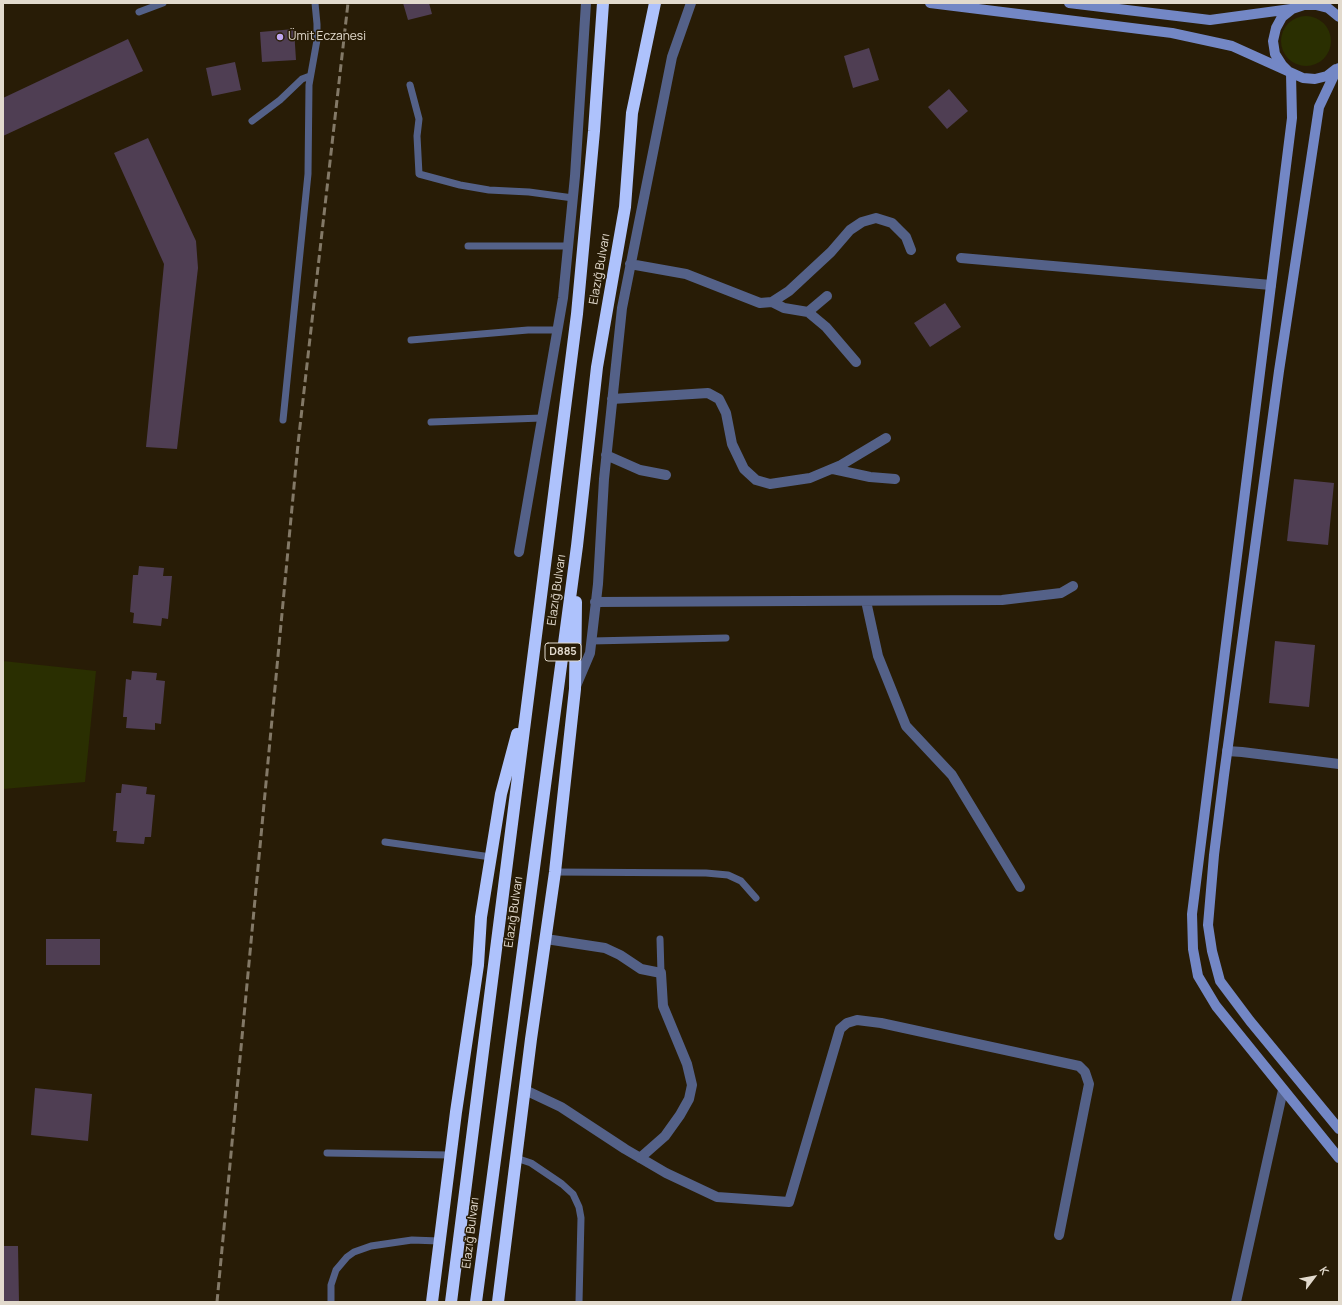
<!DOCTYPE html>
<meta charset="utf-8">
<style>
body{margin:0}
#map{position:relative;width:1342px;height:1305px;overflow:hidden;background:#281c06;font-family:Manrope,sans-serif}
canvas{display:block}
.frame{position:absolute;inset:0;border:4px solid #e2dacd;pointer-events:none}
.north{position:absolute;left:1294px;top:1257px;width:40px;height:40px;-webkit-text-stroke:3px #281c06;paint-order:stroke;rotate:58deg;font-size:11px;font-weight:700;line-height:16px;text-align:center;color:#e2dacd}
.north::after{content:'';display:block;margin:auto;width:14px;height:18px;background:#e2dacd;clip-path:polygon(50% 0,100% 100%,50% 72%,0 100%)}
</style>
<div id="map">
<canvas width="1342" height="1305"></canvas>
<div class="frame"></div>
<div class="north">K</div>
</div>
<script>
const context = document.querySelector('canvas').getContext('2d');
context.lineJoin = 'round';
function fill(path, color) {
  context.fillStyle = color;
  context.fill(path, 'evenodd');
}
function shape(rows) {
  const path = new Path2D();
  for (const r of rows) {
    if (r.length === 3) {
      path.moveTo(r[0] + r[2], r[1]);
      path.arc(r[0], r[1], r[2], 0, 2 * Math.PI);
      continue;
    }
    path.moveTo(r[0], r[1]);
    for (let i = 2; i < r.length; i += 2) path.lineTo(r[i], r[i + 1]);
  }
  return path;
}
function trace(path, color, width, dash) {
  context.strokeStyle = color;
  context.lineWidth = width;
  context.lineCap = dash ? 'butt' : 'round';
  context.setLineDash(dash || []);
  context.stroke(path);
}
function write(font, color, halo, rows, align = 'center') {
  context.font = font + ' Manrope,sans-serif';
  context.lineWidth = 3;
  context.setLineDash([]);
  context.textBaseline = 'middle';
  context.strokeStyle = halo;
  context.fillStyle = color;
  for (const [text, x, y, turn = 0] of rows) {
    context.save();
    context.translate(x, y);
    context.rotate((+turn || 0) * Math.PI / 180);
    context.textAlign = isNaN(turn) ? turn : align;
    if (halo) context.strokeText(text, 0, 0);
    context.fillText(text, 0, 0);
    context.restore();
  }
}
fill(shape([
 [1306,41,25],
 [3,661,96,671,85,782,3,789]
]), '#2a2f01');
fill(shape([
 [403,3,429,3,432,14,408,20],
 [294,29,296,60,262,62,260,32],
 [128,39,143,71,3,136,3,98],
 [869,48,879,80,853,88,844,56],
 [235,62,241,90,212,96,206,68],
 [949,89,968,111,947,129,928,107],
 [148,138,196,241,198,268,177,449,146,447,164,264,114,153],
 [945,303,961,327,930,347,914,323],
 [1294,479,1334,483,1328,545,1287,541],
 [139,566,164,568,163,576,172,576,168,619,162,618,161,626,133,623,134,613,130,612,133,575,138,575],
 [1275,641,1315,645,1309,707,1269,703],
 [132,671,157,673,156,680,165,681,161,724,155,723,155,730,126,728,127,717,123,717,126,679,131,680],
 [122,784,147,787,146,794,155,795,151,837,145,837,144,844,116,842,117,831,113,831,116,793,121,793],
 [46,939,100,939,100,965,46,965],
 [35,1088,92,1094,88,1141,31,1135],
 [3,1246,18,1246,19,1302,3,1302]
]), '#4f3e53');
trace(shape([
 [139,12,163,3],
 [410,85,419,119,417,136,419,174,460,185,489,190,529,192,573,198],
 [252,121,280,100,302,79,310,76],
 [468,246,568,246],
 [411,340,528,330,557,330],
 [283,420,308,174,309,85,317,40,317,24,315,3],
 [431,422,542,418],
 [591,641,726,638],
 [385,842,491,857],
 [555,872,706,873,728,875,741,881,756,898],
 [660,939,661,973],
 [327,1153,450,1155],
 [516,1158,531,1163,562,1184,573,1194,579,1207,581,1218,579,1302],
 [331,1302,331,1285,336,1270,347,1257,354,1252,371,1246,412,1240,439,1241]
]), '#546188', 7);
trace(shape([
 [961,258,1271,285],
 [630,264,686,274,760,303,772,302,789,291,831,252,850,230,862,222,876,218,892,223,906,237,911,250],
 [772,302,784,308,808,312,826,327,856,362],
 [808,312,827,296],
 [612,399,708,393,719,399,726,413,732,444,744,469,756,480,770,484,810,478,841,465,886,438],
 [606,455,640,470,666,475],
 [833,469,870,477,895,479],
 [519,552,563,298,575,176,586,3],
 [866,601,878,656,906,726,952,775,1020,887],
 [595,602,1002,600,1061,593,1073,586],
 [576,686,590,653,598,584,604,479,622,308,672,57,691,3],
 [1227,751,1242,752,1339,764],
 [546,939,605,948,620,955,641,969,661,973,663,1006,687,1064,692,1085,689,1099,680,1115,665,1136,640,1158],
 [525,1090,561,1107,625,1149,666,1173,717,1197,789,1202,840,1029,847,1023,857,1020,881,1023,1079,1066,1085,1072,1089,1084,1059,1235],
 [1236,1302,1283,1090]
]), '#546188', 10);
trace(shape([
 [930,3,1172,33,1232,46,1303,78,1315,79,1327,76,1336,69],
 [1069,3,1210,20,1291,9],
 [1339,17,1328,8,1316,5,1304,5,1292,9,1282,17,1276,28,1273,41,1275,54,1282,65,1291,74,1292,118,1192,914,1193,949,1198,976,1216,1006,1339,1158],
 [1339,68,1337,69,1319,107,1279,371,1224,775,1214,855,1208,925,1212,951,1220,981,1250,1021,1339,1129]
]), '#7387c5', 10);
trace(shape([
 [432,1302,456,1112,478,965,481,917,501,794,517,734],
 [451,1302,577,314,594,131,603,3],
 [476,1302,577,546,597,367,625,207,632,113,655,3],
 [498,1302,531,1039,555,872,575,689,576,602]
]), '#aec2fc', 12);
trace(shape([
 [217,1302,298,444,348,3]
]), '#837967', 3, [8, 4]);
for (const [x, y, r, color] of [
 [280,37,4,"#c0a8f3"]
]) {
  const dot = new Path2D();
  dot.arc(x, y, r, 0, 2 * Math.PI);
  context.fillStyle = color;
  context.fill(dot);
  trace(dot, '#281c06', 1.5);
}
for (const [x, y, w] of [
 [563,652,36]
]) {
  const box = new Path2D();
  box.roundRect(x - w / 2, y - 9, w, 18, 3);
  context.fillStyle = '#281c06';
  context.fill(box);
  trace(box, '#e2dacd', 1);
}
write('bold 11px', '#e2dacd', null, [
 ["D885",563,652]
]);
write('12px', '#e2dacd', '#281c06', [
 ["Ümit Eczanesi",288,37]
], 'left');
write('12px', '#e2dacd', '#281c06', [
 ["Elazığ Bulvarı",600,269,-80],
 ["Elazığ Bulvarı",557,590,-82],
 ["Elazığ Bulvarı",514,912,-82],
 ["Elazığ Bulvarı",471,1233,-83]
]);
</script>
